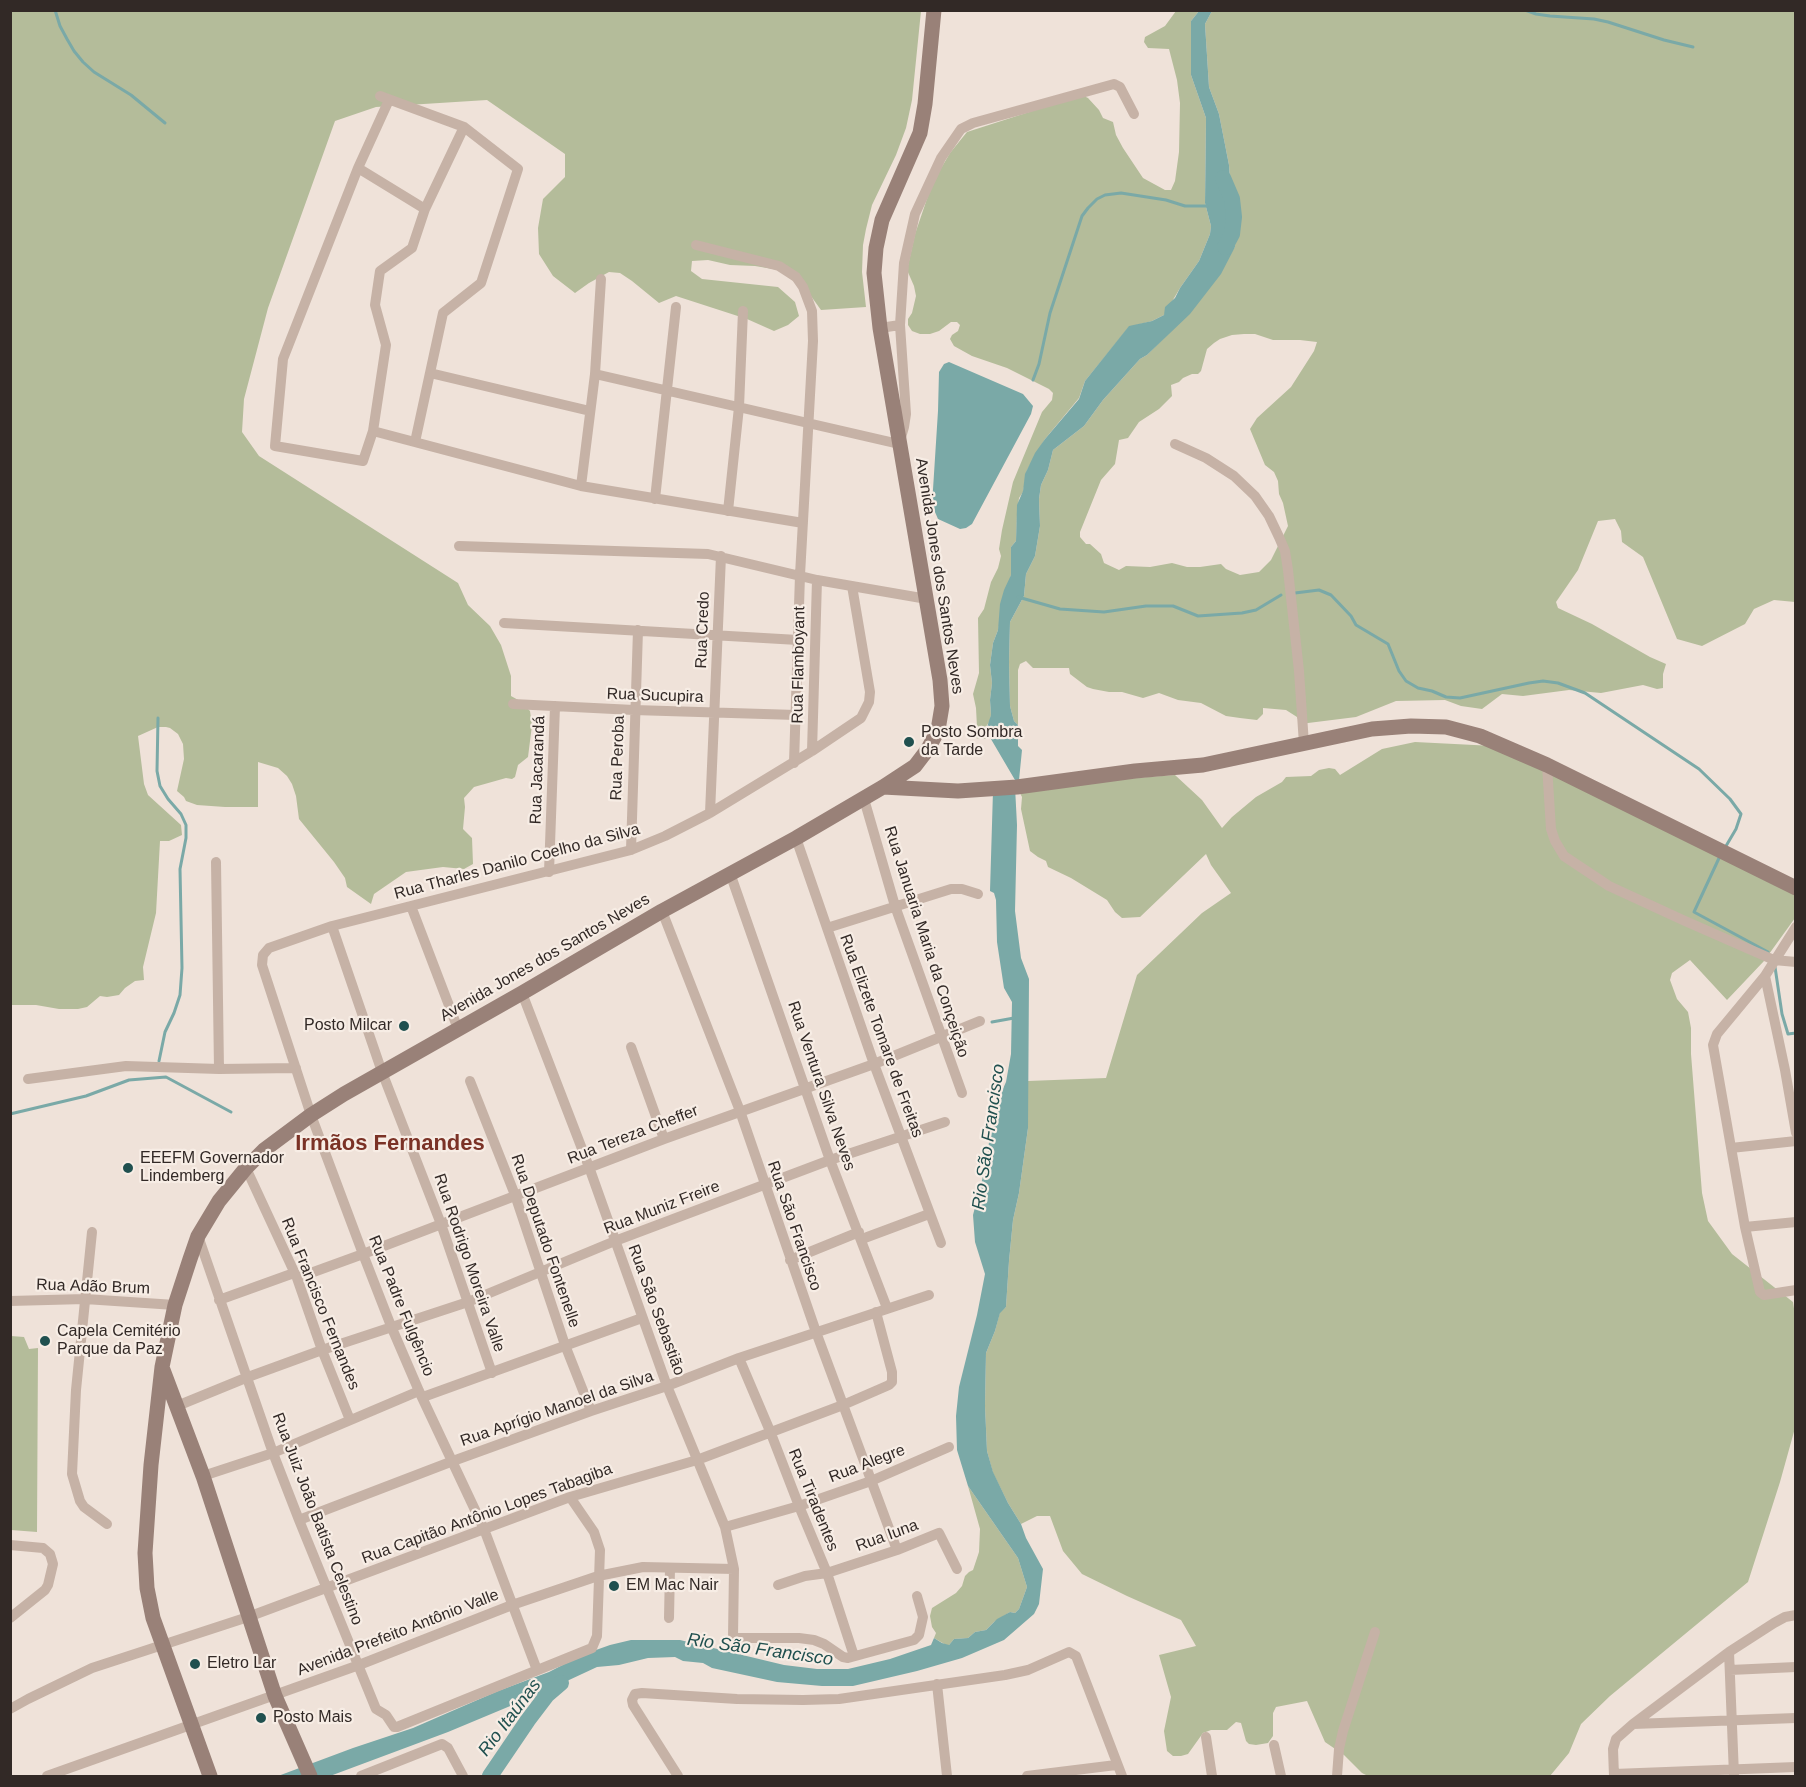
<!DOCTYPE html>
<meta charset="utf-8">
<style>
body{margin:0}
#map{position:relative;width:1806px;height:1787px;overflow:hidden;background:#efe2d9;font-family:Arial,sans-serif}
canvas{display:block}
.frame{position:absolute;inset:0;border:12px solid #322926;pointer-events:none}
</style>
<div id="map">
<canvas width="1806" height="1787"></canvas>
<div class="frame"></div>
</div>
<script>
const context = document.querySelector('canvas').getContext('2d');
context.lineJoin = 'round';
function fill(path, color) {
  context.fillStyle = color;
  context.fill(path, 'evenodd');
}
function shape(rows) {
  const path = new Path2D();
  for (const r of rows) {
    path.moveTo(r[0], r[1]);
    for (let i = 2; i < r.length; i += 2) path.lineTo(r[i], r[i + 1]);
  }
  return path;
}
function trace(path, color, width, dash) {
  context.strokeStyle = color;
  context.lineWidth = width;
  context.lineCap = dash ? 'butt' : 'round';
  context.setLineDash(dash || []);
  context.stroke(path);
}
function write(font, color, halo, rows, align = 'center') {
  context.font = font + ' Arial,sans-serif';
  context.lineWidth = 4.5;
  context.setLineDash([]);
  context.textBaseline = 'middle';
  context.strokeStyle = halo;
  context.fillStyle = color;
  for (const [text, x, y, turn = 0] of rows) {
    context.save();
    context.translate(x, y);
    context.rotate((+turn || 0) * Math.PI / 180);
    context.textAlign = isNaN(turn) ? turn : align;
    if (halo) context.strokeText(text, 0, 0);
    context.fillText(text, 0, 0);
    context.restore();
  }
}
fill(shape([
 [10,11,921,11,912,100,906,128,896,155,872,205,866,229,863,245,862,272,866,307,821,310,808,292,779,270,755,266,730,265,708,260,692,261,691,271,702,279,778,287,795,302,799,316,788,325,774,331,747,319,676,296,659,303,632,281,620,273,609,272,589,283,575,293,553,276,539,254,538,228,543,199,565,177,565,154,487,100,376,107,335,121,268,308,244,399,242,432,259,456,458,583,468,605,490,626,501,645,511,676,511,696,520,701,530,711,532,725,528,757,518,765,515,777,512,779,506,778,474,787,464,798,465,807,463,829,472,838,473,864,464,869,443,867,406,872,374,894,371,904,347,887,345,878,334,862,299,819,296,796,292,784,287,776,278,768,258,762,258,807,225,807,197,805,186,801,184,797,177,791,184,759,183,744,178,734,170,728,166,727,158,727,138,736,144,784,148,795,181,825,182,835,169,841,160,841,156,913,143,967,144,980,135,981,125,988,119,995,107,997,100,996,87,1007,78,1009,59,1009,36,1005,11,1005],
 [1176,11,1199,11,1191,21,1191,75,1206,118,1205,203,1211,226,1210,234,1199,261,1180,288,1164,315,1152,321,1129,327,1085,381,1079,398,1045,439,1027,470,1023,492,1019,498,1017,515,1016,541,1011,547,1011,575,998,630,993,643,990,665,992,683,990,700,991,715,990,721,987,725,988,734,991,739,980,739,976,738,975,733,977,727,976,708,973,694,979,673,978,618,984,609,991,582,998,568,1001,556,999,549,1002,530,1013,482,1042,412,1052,400,1053,393,1049,389,1007,368,972,356,954,346,950,339,952,335,958,331,960,325,957,322,951,322,939,331,930,334,920,334,912,331,908,325,908,319,912,313,916,296,914,286,907,270,915,234,929,193,940,170,950,153,967,132,1082,95,1088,98,1099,110,1103,118,1113,122,1116,135,1123,148,1143,178,1165,190,1171,190,1175,181,1179,152,1180,103,1177,80,1169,49,1148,48,1144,42,1145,37,1165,26],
 [1212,11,1795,11,1795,602,1774,600,1754,609,1745,624,1702,646,1677,639,1643,557,1622,542,1621,531,1615,519,1598,521,1578,570,1556,602,1558,608,1592,624,1650,657,1666,664,1663,674,1663,688,1657,689,1643,685,1601,693,1569,690,1523,696,1502,694,1482,709,1461,706,1445,700,1396,701,1356,717,1300,724,1297,717,1286,710,1263,708,1263,714,1257,720,1240,718,1226,716,1201,703,1178,700,1159,693,1143,698,1122,692,1109,692,1093,689,1087,687,1070,674,1069,668,1033,668,1026,661,1020,664,1018,670,1018,725,1014,721,1010,706,1009,662,1010,622,1024,596,1026,574,1035,556,1040,526,1039,499,1041,485,1048,470,1053,450,1084,426,1103,400,1140,359,1147,355,1164,338,1235,247,1229,165,1219,114,1209,87,1205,24],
 [1244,334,1255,334,1273,340,1300,340,1317,342,1314,351,1291,387,1257,418,1250,429,1265,465,1274,472,1278,481,1279,494,1283,503,1288,526,1271,560,1259,572,1240,575,1226,569,1221,564,1200,567,1187,567,1172,563,1150,567,1126,566,1119,570,1104,563,1101,554,1090,544,1086,544,1080,537,1080,532,1101,480,1115,464,1119,440,1128,438,1139,422,1159,409,1172,396,1171,385,1179,382,1183,378,1192,374,1198,374,1201,371,1207,349,1214,343,1220,339,1232,335],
 [1415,742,1494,746,1795,892,1795,918,1764,961,1727,1000,1690,960,1672,973,1670,980,1677,999,1688,1012,1691,1028,1691,1054,1702,1193,1708,1221,1732,1254,1793,1302,1795,1315,1795,1428,1780,1482,1748,1582,1610,1696,1581,1724,1569,1753,1550,1776,1368,1776,1362,1773,1344,1755,1325,1742,1307,1701,1276,1707,1273,1713,1273,1736,1268,1743,1256,1745,1249,1744,1246,1741,1241,1723,1236,1722,1227,1730,1211,1730,1203,1733,1188,1754,1181,1756,1173,1756,1167,1751,1164,1731,1171,1697,1159,1655,1196,1646,1181,1620,1127,1596,1082,1574,1063,1551,1050,1516,1037,1516,1021,1524,1008,1503,993,1473,987,1451,985,1406,986,1353,995,1331,1000,1312,1006,1307,1009,1261,1013,1220,1019,1193,1028,1128,1028,1081,1106,1078,1137,975,1202,913,1231,893,1211,865,1206,854,1140,917,1122,918,1115,912,1107,900,1071,878,1048,867,1046,861,1038,857,1030,851,1021,809,1022,797,1017,787,1175,775,1202,800,1222,828,1232,817,1256,797,1282,782,1286,777,1311,776,1319,770,1329,768,1335,769,1340,775,1382,749],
 [11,1336,24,1337,29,1349,38,1348,37,1532,11,1530],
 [968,1486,1018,1558,1027,1587,1019,1609,1015,1613,1010,1612,994,1622,986,1630,975,1632,968,1638,954,1639,949,1645,946,1645,934,1638,936,1633,932,1627,930,1616,932,1608,956,1593,962,1586,965,1576,969,1572,973,1570,979,1552,980,1529]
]), '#b4bc9a');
fill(shape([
 [1199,11,1212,11,1205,24,1209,87,1219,114,1229,165,1235,247,1221,274,1190,314,1147,355,1140,359,1103,400,1084,426,1053,450,1048,470,1041,485,1039,499,1040,526,1035,556,1026,574,1024,596,1010,622,1009,662,1010,706,1014,721,1018,725,1018,746,1022,750,1019,780,1015,780,988,734,986,730,991,715,990,700,992,683,990,665,993,643,998,630,1000,604,1004,590,1011,575,1011,547,1016,541,1017,505,1023,491,1025,474,1035,453,1045,439,1079,399,1085,381,1129,326,1152,321,1164,315,1165,307,1175,298,1180,288,1199,261,1210,234,1211,226,1205,203,1206,118,1191,75,1191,21],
 [949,362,1023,394,1033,406,1031,414,972,524,966,528,960,529,938,519,932,505,938,411,939,372,944,364],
 [1015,787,1017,825,1015,911,1021,958,1029,979,1028,1128,1019,1193,1013,1220,1009,1261,1006,1307,1000,1313,995,1331,986,1353,985,1406,987,1451,993,1472,1008,1503,1021,1524,1026,1538,1043,1569,1039,1604,1034,1614,1004,1640,962,1658,917,1671,853,1686,822,1686,777,1682,712,1668,703,1663,683,1661,675,1657,648,1658,619,1665,597,1667,539,1694,448,1732,330,1776,278,1776,353,1748,413,1728,498,1691,549,1672,582,1655,610,1645,631,1640,680,1640,784,1665,817,1669,848,1669,890,1659,931,1645,934,1638,942,1643,949,1645,954,1639,968,1638,975,1632,986,1630,997,1619,1010,1612,1015,1613,1019,1609,1027,1587,1018,1558,968,1486,957,1450,956,1416,959,1387,977,1315,985,1274,975,1242,973,1215,987,1161,992,1113,1006,1082,1011,1054,1012,1002,1004,988,997,942,996,900,994,893,990,891,993,791]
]), '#7aa9a7');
trace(shape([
 [55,10,60,26,67,39,74,51,83,62,94,72,131,95,165,123],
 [1525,10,1536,14,1550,16,1594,19,1608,22,1664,40,1693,47],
 [1033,380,1039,364,1050,313,1082,216,1088,208,1097,199,1105,195,1121,193,1166,200,1185,206,1207,206],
 [1295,593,1319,590,1331,595,1351,616,1356,625,1388,644,1399,671,1406,681,1418,688,1432,691,1446,697,1460,698,1529,683,1543,681,1558,683,1585,693,1699,769,1730,799,1741,814,1736,829,1726,846],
 [1018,597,1060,609,1104,612,1146,606,1173,606,1198,616,1242,613,1256,610,1281,595],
 [158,718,157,771,160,786,168,799,181,814,186,825,186,838,180,869,182,968,180,995,174,1013,165,1032,159,1061],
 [1720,856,1694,912,1768,952],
 [1775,967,1782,1014,1788,1034,1796,1033],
 [992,1022,1014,1018],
 [10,1114,86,1096,129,1080,166,1077,231,1112]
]), '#7aa9a7', 3);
trace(shape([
 [1223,178,1232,199,1234,217,1232,234,1225,247],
 [490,1776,528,1720,547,1695,561,1683]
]), '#7aa9a7', 16);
trace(shape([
 [380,96,464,127,518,169,481,283,443,313,415,442],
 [389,100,358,168,283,359,275,446,363,461,373,431,386,345,375,305,380,271,412,248,425,209,464,127],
 [358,168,425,209],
 [696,245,779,266,796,277,803,287,812,311,813,341,800,575,794,763],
 [880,328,900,325,904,263,915,214,941,158,961,129,973,123,1114,84,1120,87,1134,114],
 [430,373,590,411],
 [595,374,899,444,904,427,906,414,900,325],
 [373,431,581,486,803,523],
 [1175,444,1206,458,1234,476,1255,496,1269,516,1279,537,1285,551,1288,570,1299,671,1304,744],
 [581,486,595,374,601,279],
 [655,499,676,307],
 [728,511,739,407,743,311],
 [459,546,708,554,817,580,927,599],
 [504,623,798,640],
 [513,704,634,710,796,715],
 [812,751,817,580],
 [1547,765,1551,829,1555,841,1564,856,1609,886,1685,921,1774,960,1796,962],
 [864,799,895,906,962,1093],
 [710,813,721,556],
 [796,838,874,1064,941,1243],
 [631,850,638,630],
 [216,862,219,1069],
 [549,872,555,706],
 [730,873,830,1160,887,1308],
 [411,906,458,1029],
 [662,911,740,1111,816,1332,897,1550],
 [332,926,382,1072,441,1224,492,1373],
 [1796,927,1765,976,1717,1034,1713,1045,1745,1227,1760,1292,1764,1295,1796,1290],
 [827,928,951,889,962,889,978,894],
 [1765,976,1785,1070,1796,1133],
 [522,993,589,1167,667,1386,725,1527,734,1569,733,1637,737,1638,799,1638,814,1640,824,1644,843,1657,848,1658,914,1640,919,1635,923,1617,917,1596],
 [631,1047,664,1139],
 [28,1079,126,1066,219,1069,296,1068],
 [470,1081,515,1195,565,1345,591,1411],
 [1731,1148,1796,1141],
 [246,1168,297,1278,322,1350,350,1420],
 [1745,1227,1796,1222],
 [92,1232,76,1390,72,1474,80,1501,84,1507,107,1524],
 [198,1236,273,1453,299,1520,376,1709,386,1715,394,1727,397,1727,592,1648,597,1636,600,1550,594,1532,570,1497],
 [862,1239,929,1214],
 [790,1260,859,1232],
 [297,1278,363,1254,664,1139,874,1064,980,1021],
 [219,1300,294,1273],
 [10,1301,85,1299,175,1305],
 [739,1358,770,1431,799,1506,827,1573,854,1656],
 [423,1397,642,1318],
 [177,1406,248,1377,322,1350,468,1302,615,1241,830,1160,945,1122],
 [203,1476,273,1453,419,1391],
 [299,1520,453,1461,591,1411,667,1386,739,1358,929,1295],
 [725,1527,799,1506,871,1481,949,1447],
 [10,1545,43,1548,50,1554,53,1564,48,1585,45,1590,10,1618],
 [778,1585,805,1576,827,1573,897,1550,939,1533,957,1569],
 [669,1618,670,1568],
 [1729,1652,1734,1775],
 [537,1670,484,1529,419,1391,391,1326,363,1254,311,1115,262,965,263,955,269,948,332,926,631,850,665,836,710,813,812,751,861,718,869,702,870,692,852,586],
 [1730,1670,1796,1667],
 [937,1684,947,1776],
 [10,1709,28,1699,92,1668,248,1617,570,1497,697,1460,843,1405,889,1385,892,1382,892,1372,876,1312],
 [1633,1724,1796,1718],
 [1206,1737,1212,1776],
 [1274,1745,1281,1776],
 [1614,1774,1796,1767],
 [47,1776,359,1665,512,1605,598,1576,643,1567,734,1569],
 [361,1776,442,1744,448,1748,463,1776],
 [678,1776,633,1705,632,1700,635,1694,642,1693,737,1699,803,1700,839,1699,1005,1675,1028,1670,1069,1652,1076,1656,1122,1776],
 [1027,1776,1116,1765],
 [1337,1776,1339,1749,1343,1731,1375,1632],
 [1614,1776,1613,1749,1616,1739,1633,1724,1729,1652,1774,1623,1785,1617,1796,1615]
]), '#c6b2a6', 10);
trace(shape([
 [883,787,958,791,1017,787,1135,771,1203,765,1372,729,1411,726,1446,727,1480,736,1547,765,1796,888],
 [163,1370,203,1476,275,1696,310,1776],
 [210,1776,153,1618,147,1588,145,1553,151,1465,162,1367,175,1305,190,1259,198,1236,219,1201,246,1168,264,1150,311,1115,344,1094,522,993,662,911,796,838,883,787,915,766,928,749,938,730,942,706,940,680,880,328,874,273,876,248,882,220,920,133,925,104,934,10]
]), '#998178', 15);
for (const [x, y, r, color] of [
 [909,742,6,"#20504f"],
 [404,1026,6,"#20504f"],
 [128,1168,6,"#20504f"],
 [45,1341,6,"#20504f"],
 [614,1586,6,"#20504f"],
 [195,1664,6,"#20504f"],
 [261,1718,6,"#20504f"]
]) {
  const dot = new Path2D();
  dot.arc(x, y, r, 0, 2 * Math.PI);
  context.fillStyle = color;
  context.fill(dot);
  trace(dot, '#f7ede5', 2);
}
write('16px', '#322926', '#f7ede5', [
 ["Avenida Jones dos Santos Neves",939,576,81],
 ["Rua Credo",703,630,-88],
 ["Rua Flamboyant",799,665,-89],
 ["Rua Sucupira",655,696,2],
 ["Rua Peroba",618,758,-88],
 ["Rua Jacarandá",538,770,-88],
 ["Rua Tharles Danilo Coelho da Silva",517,862,-15],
 ["Rua Januaria Maria da Conçeição",926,942,72],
 ["Avenida Jones dos Santos Neves",545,958,-30],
 ["Rua Elizete Tomare de Freitas",881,1036,70],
 ["Rua Ventura Silva Neves",821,1086,71],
 ["Rua Tereza Cheffer",633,1135,-21],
 ["Rua Muniz Freire",662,1208,-21],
 ["Rua São Francisco",794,1226,71],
 ["Rua Deputado Fontenelle",545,1241,71],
 ["Rua Rodrigo Moreira Valle",469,1263,71],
 ["Rua Adão Brum",93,1287,2],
 ["Rua Francisco Fernandes",320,1304,68],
 ["Rua Padre Fulgêncio",401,1306,68],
 ["Rua São Sebastião",656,1310,70],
 ["Rua Aprígio Manoel da Silva",557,1409,-19],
 ["Rua Alegre",867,1464,-21],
 ["Rua Tiradentes",813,1500,68],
 ["Rua Capitão Antônio Lopes Tabagiba",487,1514,-20],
 ["Rua Juiz João Batista Celestino",317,1519,69],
 ["Rua Iuna",887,1536,-20],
 ["Avenida Prefeito Antônio Valle",398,1633,-21]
]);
write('16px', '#322926', '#f7ede5', [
 ["Posto Sombra",921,733],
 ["da Tarde",921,751],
 ["Posto Milcar",392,1026,"right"],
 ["EEEFM Governador",140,1159],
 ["Lindemberg",140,1177],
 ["Capela Cemitério",57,1332],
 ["Parque da Paz",57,1350],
 ["EM Mac Nair",626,1586],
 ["Eletro Lar",207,1664],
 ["Posto Mais",273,1718]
], 'left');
write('italic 18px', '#20504f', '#f7ede5', [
 ["Rio São Francisco",989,1137,-82],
 ["Rio São Francisco",760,1650,8],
 ["Rio Itaúnas",510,1718,-53]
]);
write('bold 22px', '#7b3226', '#f7ede5', [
 ["Irmãos Fernandes",390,1144]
]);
</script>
